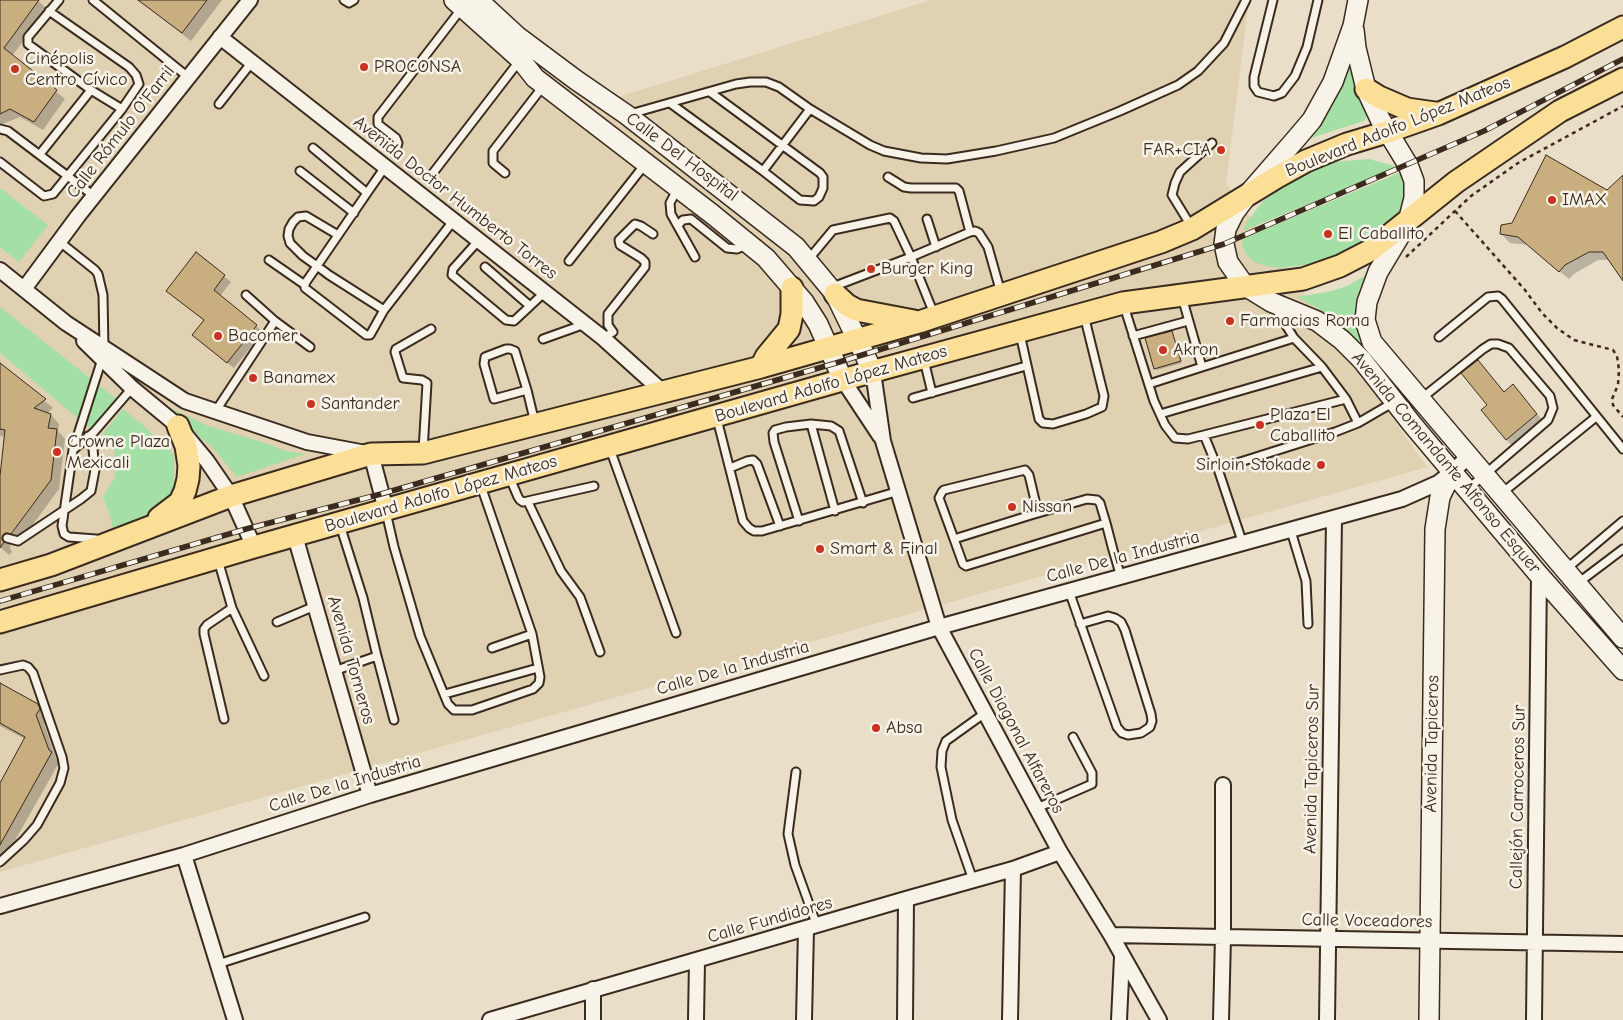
<!DOCTYPE html>
<meta charset="utf-8">
<style>
body{margin:0}
canvas{display:block;background:#e9dfc8}
</style>
<canvas width="1623" height="1020"></canvas>
<script>
const context = document.querySelector('canvas').getContext('2d');
context.lineJoin = 'round';
function fill(path, color) {
  context.fillStyle = color;
  context.fill(path, 'evenodd');
}
function shape(rows) {
  const path = new Path2D();
  for (const r of rows) {
    path.moveTo(r[0], r[1]);
    for (let i = 2; i < r.length; i += 2) path.lineTo(r[i], r[i + 1]);
  }
  return path;
}
function trace(path, color, width, dash) {
  context.strokeStyle = color;
  context.lineWidth = width;
  context.lineCap = dash ? 'butt' : 'round';
  context.setLineDash(dash || []);
  context.stroke(path);
}
function write(font, color, halo, rows, align = 'center') {
  context.font = font + ' "Comic Neue",sans-serif';
  context.lineWidth = 5;
  context.setLineDash([]);
  context.textBaseline = 'middle';
  context.strokeStyle = halo;
  context.fillStyle = color;
  for (const [text, x, y, turn = 0] of rows) {
    context.save();
    context.translate(x, y);
    context.rotate((+turn || 0) * Math.PI / 180);
    context.textAlign = isNaN(turn) ? turn : align;
    if (halo) context.strokeText(text, 0, 0);
    context.fillText(text, 0, 0);
    context.restore();
  }
}
fill(shape([
 [0,0,487,0,618,97,931,0,1249,0,1226,183,1427,467,0,872]
]), '#dfd1b2');
fill(shape([
 [1353,44,1361,98,1367,117,1364,121,1311,138,1342,85,1349,67],
 [1369,159,1398,167,1243,231,1247,222,1262,202,1302,173,1331,162],
 [1401,172,1407,178,1405,208,1396,218,1375,237,1347,252,1312,264,1280,268,1267,266,1254,262,1246,254,1242,245,1242,239],
 [0,188,48,225,19,262,0,247],
 [1366,275,1360,288,1355,304,1355,319,1358,327,1361,336,1410,400,1342,326,1324,312,1297,297,1332,291,1347,286],
 [0,307,120,402,93,431,0,353],
 [156,401,208,426,269,444,285,451,305,454,237,477,212,447],
 [123,409,145,427,174,455,174,505,113,528,109,512,103,497,115,477,114,450,103,433]
]), '#a4dfa5');
fill(shape([
 [0,0,37,0,47,9,12,56,65,99,43,130,20,117,0,125],
 [138,0,222,0,191,41],
 [1623,177,1623,279,1610,260,1598,260,1574,274,1569,279,1528,245,1510,243,1501,234,1607,191],
 [196,254,231,282,220,296,263,332,234,368,200,341,205,321,174,297],
 [1171,332,1182,363,1157,370,1155,368],
 [0,365,53,408,46,414,51,415,59,424,58,431,65,439,59,489,20,542,15,541,11,543,10,548,12,552,9,555,0,547,0,478,6,437,0,436],
 [1513,386,1545,423,1515,448,1506,440,1504,393],
 [0,685,37,705,46,714,47,717,44,724,56,758,60,761,1,865,0,864,0,785,25,739,0,726]
]), '#0003');
const building = shape([
 [0,0,39,0,4,48,57,90,34,122,10,109,0,114,0,0],
 [138,0,207,0,182,33,138,0],
 [1546,155,1607,190,1623,175,1623,281,1603,252,1589,252,1565,265,1559,272,1518,237,1500,234,1501,225,1512,223,1546,155],
 [196,252,225,275,214,290,257,325,227,363,192,335,204,320,166,291,196,252],
 [1172,331,1181,361,1154,369,1145,338,1172,331],
 [1478,360,1504,392,1513,384,1537,414,1506,440,1481,410,1487,405,1461,373,1478,360],
 [0,363,46,399,34,408,51,414,48,428,57,429,51,480,11,534,6,533,3,535,2,539,4,542,0,548,0,476,5,430,0,429,0,363],
 [0,683,38,704,40,709,36,715,49,750,52,752,0,845,0,783,25,737,0,723,0,683]
]);
fill(building, '#c9af7f');
trace(building, '#3b2a1e', 1);
const lane = shape([
 [93,0,188,77],
 [344,0,349,3,354,0],
 [1273,0,1254,77,1254,86,1258,92,1274,96,1282,93,1295,76,1307,47,1318,0],
 [49,11,129,67,136,75,139,84,122,109],
 [670,103,763,171,800,200,814,201,819,197,823,188,823,177,820,173,710,92],
 [219,104,252,62],
 [630,114,736,84,750,82,766,82,779,87,810,109,870,145,884,151,921,158,947,159,996,151,1054,138,1120,111,1178,85,1198,71,1224,43,1246,0],
 [0,129,8,131,94,196],
 [313,148,367,193],
 [396,150,398,143,396,138,378,124,378,117,462,8],
 [40,154,91,90,28,44,28,37,59,0],
 [0,162,44,196,53,194,122,109,91,90],
 [300,171,354,213],
 [763,171,810,109],
 [433,173,520,60],
 [505,173,493,163,493,151,544,85],
 [888,177,904,187,911,188,956,188,959,191,970,232],
 [678,188,670,203,671,214,695,257],
 [927,219,936,247],
 [678,225,683,220,691,219,727,248,737,249,746,245],
 [1191,226,1172,195,1175,183,1180,172,1212,143],
 [338,235,306,216,298,217,293,222,289,229,288,236,290,243,303,256,317,266,329,275,384,310,370,335,366,335,305,288,305,285,306,282,317,266,367,193,385,167],
 [479,240,453,269,452,275,506,320,514,321,545,292],
 [60,242,95,270,98,274,103,295,104,349],
 [269,260,305,285],
 [808,260,833,230,890,218,894,221,911,257,830,288],
 [569,261,646,163],
 [485,267,530,306],
 [246,295,275,321],
 [1124,306,1154,401,1165,425,1175,438,1188,439,1204,435,1218,469,1243,544],
 [384,310,454,220],
 [934,314,911,257,970,232,975,231,979,233,988,247,1001,293],
 [1020,334,1039,419,1043,423,1053,424,1086,414,1102,407,1104,396,1084,315],
 [1133,336,1188,321],
 [1439,337,1488,297,1498,296,1502,299,1623,449],
 [603,338,613,332,608,325,608,314,645,267,645,262,641,258,620,245,619,240,635,224,641,226,653,234],
 [543,339,585,324],
 [924,360,932,393],
 [1202,367,1294,338],
 [1149,384,1202,367,1182,297],
 [527,390,494,399,484,364,485,357,506,349,510,349,515,351,527,390,535,423],
 [913,398,1026,366],
 [1422,398,1483,349,1491,344,1498,344,1509,348,1550,396,1553,408,1548,420,1468,489],
 [215,412,275,321,310,347],
 [1160,414,1322,367],
 [717,419,743,521,749,528,754,531,762,531,899,491],
 [1358,423,1394,402],
 [1204,435,1346,399],
 [74,449,94,432,132,388],
 [610,449,676,633],
 [423,451,427,383,422,380,403,378,395,352,396,349,431,329],
 [730,468,747,461,753,460,757,464,780,526],
 [1218,469,1335,432,1358,423,1346,399,1322,367,1294,338,1275,308],
 [509,476,518,497,520,500,523,502,594,486],
 [1502,493,1596,417],
 [528,502,561,571,580,597,600,652],
 [835,511,811,424,831,426,839,431,863,503],
 [386,512,394,547,420,636,448,704,454,710,472,710,533,689,539,683,540,677,532,634,481,486],
 [799,521,774,442,773,433,775,430,786,427,811,424],
 [1106,523,966,566,963,564,954,539,1031,515,1087,499,1097,500,1100,503,1106,523,1113,550,1121,577],
 [340,525,363,598,377,656],
 [1291,531,1306,581,1308,624],
 [7,538,18,541,81,499,91,491,95,470,93,449,88,436],
 [96,539,69,537,64,534,62,526,73,450,102,359],
 [954,539,939,498,942,492,944,490,1025,470,1029,475,1038,513],
 [218,560,232,608,264,676],
 [1565,570,1623,521],
 [1578,583,1623,549],
 [1069,591,1117,727,1122,733,1128,735,1141,733,1150,727,1152,721,1151,714,1125,630,1121,622,1115,618,1108,616,1080,624],
 [277,622,315,606],
 [492,648,532,634],
 [0,670,23,665,28,667,33,673,62,757,64,768,60,783,37,825,24,840,0,862],
 [334,671,377,656,394,720],
 [445,694,538,668],
 [224,719,204,634,204,629,207,625,232,608],
 [796,772,788,834,795,865,817,926],
 [1037,808,1092,784,1092,773,1073,737],
 [973,880,952,820,941,767,942,751,946,741,985,713],
 [218,964,365,917]
]);
const street = shape([
 [220,37,603,338,663,392],
 [0,270,66,323,185,401,307,442,371,454,386,510],
 [24,289,78,216,250,0],
 [84,341,132,388,178,426,207,461,231,496,254,547],
 [873,372,883,441,939,627,1060,852,1111,935,1159,1020],
 [843,380,880,436],
 [295,536,370,795],
 [184,855,235,1020],
 [0,906,184,855,370,795,939,627,1402,499,1438,483,1452,472,1469,456],
 [1111,935,1623,944],
 [490,1020,906,899,1013,869,1060,852],
 [593,1020,593,989],
 [696,1020,697,961],
 [804,1020,806,929],
 [905,1020,906,899],
 [1010,1020,1013,869],
 [1119,1020,1122,957],
 [1221,1020,1223,937,1223,785],
 [1327,1020,1334,519],
 [1534,1020,1539,575]
]);
const secondary = shape([
 [454,0,520,59,535,78,712,214,766,258,804,302,818,324,843,380],
 [478,0,517,36,576,80,627,115,796,247,835,294,873,372],
 [1358,0,1353,26,1333,82,1323,100,1312,120,1295,140,1249,193,1234,213,1226,229,1224,244,1228,262,1245,286,1271,302,1317,321,1342,340,1362,360,1412,424,1539,575,1623,670],
 [1354,30,1356,48,1366,89,1380,119,1408,165,1414,181,1414,198,1408,222,1378,272,1367,302,1365,320,1372,342,1623,638],
 [1429,1020,1435,529,1440,497,1452,472]
]);
const primary = shape([
 [1366,89,1379,97,1407,109,1435,113],
 [835,294,847,305,856,310,914,321],
 [761,367,766,357,789,329,792,314,792,288],
 [159,518,180,502,185,491,188,479,189,466,186,446,178,426],
 [0,580,51,565,231,496,371,454,423,453,761,367,919,322,1161,242,1192,229,1277,177,1306,161,1347,144,1387,132,1438,114,1565,57,1623,27],
 [0,622,254,547,860,375,1123,303,1303,279,1340,266,1371,250,1456,182,1560,111,1623,79]
]);
trace(lane, '#3b2a1e', 11);
trace(street, '#3b2a1e', 18);
trace(secondary, '#3b2a1e', 22);
trace(primary, '#3b2a1e', 25);
trace(shape([
 [1455,211,1525,290,1542,313,1557,328,1574,340,1613,350,1617,356,1619,370,1618,385,1612,399,1613,405,1623,417],
 [1406,257,1471,196,1518,163,1623,106]
]), '#3b2a1e', 2.5, [4, 4]);
trace(lane, '#f7f3e8', 7);
trace(street, '#f7f3e8', 14);
trace(secondary, '#f7f3e8', 19);
trace(primary, '#fbdf96', 21);
const rail = shape([
 [0,601,246,529,381,494,836,363,1224,244,1484,131,1623,59]
]);
trace(rail, '#3b2a1e', 5.5);
trace(rail, '#f7f3e8', 4, [11]);
for (const [x, y, r, color] of [
 [364,67,5,"#c8321e"],
 [15,69,5,"#c8321e"],
 [1221,150,5,"#c8321e"],
 [1552,200,5,"#c8321e"],
 [1328,234,5,"#c8321e"],
 [871,269,5,"#c8321e"],
 [1230,321,5,"#c8321e"],
 [218,336,5,"#c8321e"],
 [1163,350,5,"#c8321e"],
 [253,378,5,"#c8321e"],
 [311,404,5,"#c8321e"],
 [1260,425,5,"#c8321e"],
 [57,452,5,"#c8321e"],
 [1321,465,5,"#c8321e"],
 [1012,507,5,"#c8321e"],
 [820,549,5,"#c8321e"],
 [876,728,5,"#c8321e"]
]) {
  const dot = new Path2D();
  dot.arc(x, y, r, 0, 2 * Math.PI);
  context.fillStyle = color;
  context.fill(dot);
  trace(dot, '#f7f3e8', 2);
}
write('18px', '#3b2a1e', '#f7f3e8', [
 ["Cinépolis",25,59],
 ["Centro Cívico",25,80],
 ["PROCONSA",374,67],
 ["FAR+CIA",1211,150,"right"],
 ["IMAX",1562,200],
 ["El Caballito",1338,234],
 ["Burger King",881,269],
 ["Farmacias Roma",1240,321],
 ["Bacomer",228,336],
 ["Akron",1173,350],
 ["Banamex",263,378],
 ["Santander",321,404],
 ["Plaza El",1270,415],
 ["Caballito",1270,436],
 ["Crowne Plaza",67,442],
 ["Mexicali",67,463],
 ["Sirloin Stokade",1311,465,"right"],
 ["Nissan",1022,507],
 ["Smart & Final",830,549],
 ["Absa",886,728]
], 'left');
write('18px', '#3b2a1e', '#f7f3e8', [
 ["Boulevard Adolfo López Mateos",1398,127,-22],
 ["Calle Rómulo O'Farril",121,132,-52],
 ["Calle Del Hospital",682,157,37],
 ["Avenida Doctor Humberto Torres",455,198,38],
 ["Boulevard Adolfo López Mateos",831,384,-16],
 ["Avenida Comandante Alfonso Esquer",1446,463,50],
 ["Boulevard Adolfo López Mateos",441,494,-16],
 ["Calle De la Industria",1123,557,-15],
 ["Avenida Torneros",351,660,74],
 ["Calle De la Industria",733,668,-16],
 ["Calle Diagonal Alfareros",1016,731,62],
 ["Avenida Tapiceros",1432,744,-89],
 ["Avenida Tapiceros Sur",1312,769,-89],
 ["Calle De la Industria",345,784,-17],
 ["Callejón Carroceros Sur",1518,797,-89],
 ["Calle Fundidores",770,920,-16],
 ["Calle Voceadores",1367,921,1]
]);
</script>
